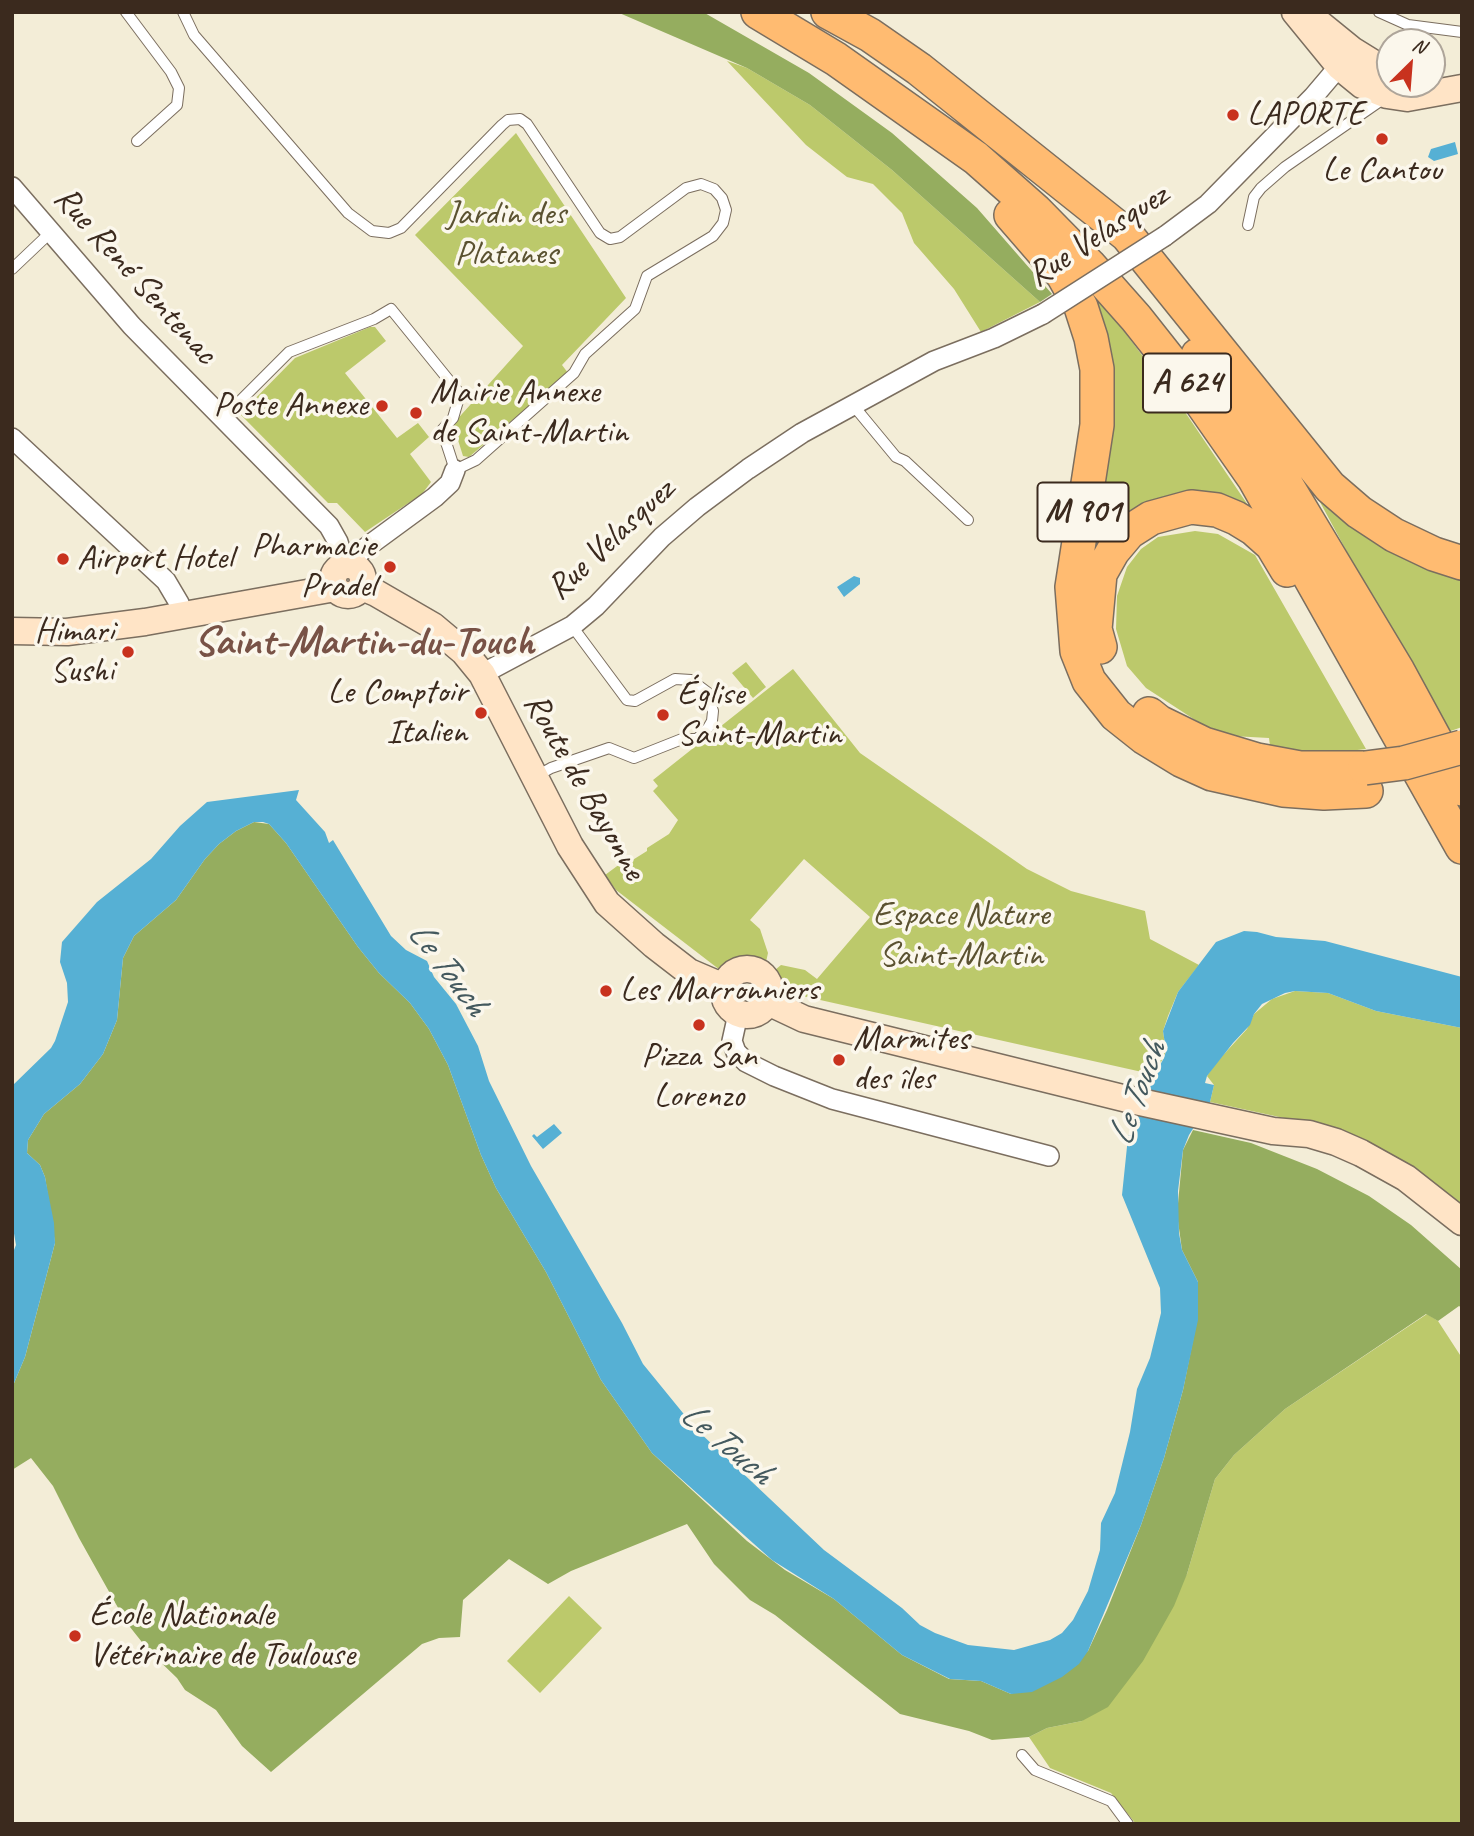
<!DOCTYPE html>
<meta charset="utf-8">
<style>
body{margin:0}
#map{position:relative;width:1474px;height:1836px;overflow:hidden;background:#f3edd7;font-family:Caveat,sans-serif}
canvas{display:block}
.frame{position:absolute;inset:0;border:14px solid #3b2a1e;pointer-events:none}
.north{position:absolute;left:1376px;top:28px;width:70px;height:70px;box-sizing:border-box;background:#fbf7ec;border:2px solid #aea59a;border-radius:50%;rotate:25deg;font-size:19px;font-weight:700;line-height:28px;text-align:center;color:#3b2a1e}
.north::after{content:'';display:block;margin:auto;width:24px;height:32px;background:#c8321e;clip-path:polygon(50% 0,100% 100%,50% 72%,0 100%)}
</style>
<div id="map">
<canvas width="1474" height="1836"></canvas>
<div class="frame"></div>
<div class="north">N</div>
</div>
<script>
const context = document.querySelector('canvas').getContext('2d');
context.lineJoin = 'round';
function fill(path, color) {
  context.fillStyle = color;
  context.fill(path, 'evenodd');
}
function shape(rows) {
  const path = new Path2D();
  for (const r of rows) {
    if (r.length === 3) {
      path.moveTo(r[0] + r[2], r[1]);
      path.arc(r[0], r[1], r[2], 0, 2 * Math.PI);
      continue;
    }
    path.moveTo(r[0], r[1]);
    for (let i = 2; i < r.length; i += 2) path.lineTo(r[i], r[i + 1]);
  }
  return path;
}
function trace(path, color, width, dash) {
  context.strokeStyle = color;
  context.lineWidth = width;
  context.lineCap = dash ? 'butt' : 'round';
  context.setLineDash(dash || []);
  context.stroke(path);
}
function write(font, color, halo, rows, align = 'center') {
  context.font = font + ' Caveat,sans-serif';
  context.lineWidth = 7;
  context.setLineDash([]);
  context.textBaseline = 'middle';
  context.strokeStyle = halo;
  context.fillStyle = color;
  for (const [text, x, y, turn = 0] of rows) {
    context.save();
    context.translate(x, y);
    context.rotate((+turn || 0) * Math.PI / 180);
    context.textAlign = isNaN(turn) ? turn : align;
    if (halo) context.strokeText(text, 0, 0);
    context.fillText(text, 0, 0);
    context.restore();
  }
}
fill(shape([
 [727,61,747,68,810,105,892,170,1040,302,981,332,954,289,914,243,902,213,873,184,847,177,806,145],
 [516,133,626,298,562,365,568,373,469,457,463,456,453,424,523,346,415,235],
 [1099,298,1187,415,1254,514,1226,503,1099,555,1089,545,1092,300],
 [370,327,375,327,386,341,345,373,397,438,418,423,429,437,410,454,431,482,422,494,365,532,337,503,328,503,240,414,295,358],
 [1314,491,1361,530,1411,562,1462,578,1462,727,1445,733],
 [1195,531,1218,534,1255,555,1366,749,1314,755,1270,746,1269,738,1232,736,1209,729,1146,688,1127,666,1116,629,1117,596,1127,567,1141,549,1158,537],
 [746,662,766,687,753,698,732,673],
 [793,669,860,753,1027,869,1071,891,1145,911,1150,939,1199,965,1178,992,1168,1016,1163,1031,1166,1051,1157,1071,1151,1074,780,991,773,977,775,970,781,965,805,970,817,979,870,917,804,859,750,920,760,929,768,953,766,962,760,965,742,963,720,970,616,890,605,875,628,858,631,861,647,851,647,848,669,834,678,820,653,791,658,786,653,780],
 [1295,991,1328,993,1376,1011,1462,1028,1462,1208,1335,1129,1210,1102,1214,1085,1207,1076,1215,1064,1247,1029,1254,1014,1272,999],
 [1427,1314,1438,1321,1462,1358,1462,1824,1136,1824,1111,1793,1050,1768,1029,1737,1047,1728,1082,1721,1187,1574,1215,1479,1234,1455,1285,1409],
 [569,1596,602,1628,540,1693,507,1661]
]), '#bcc96b');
fill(shape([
 [617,12,703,12,809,73,892,133,977,208,1052,294,1040,302,892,170,810,105,747,68],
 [254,822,269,824,286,843,358,947,379,973,410,1003,429,1029,448,1065,481,1155,496,1188,546,1272,601,1380,652,1453,747,1541,785,1570,834,1599,902,1655,949,1679,981,1681,1011,1694,1088,1651,1107,1610,1141,1525,1164,1458,1183,1390,1197,1320,1198,1282,1182,1250,1177,1214,1183,1150,1193,1130,1251,1143,1317,1169,1369,1196,1411,1225,1462,1270,1462,1308,1459,1306,1438,1321,1426,1314,1285,1409,1234,1455,1215,1479,1187,1574,1174,1606,1143,1661,1108,1707,1082,1721,1047,1728,1029,1737,992,1740,969,1731,900,1714,775,1615,750,1600,714,1564,687,1524,571,1571,548,1584,509,1559,463,1600,460,1637,439,1638,422,1644,271,1772,242,1746,216,1710,185,1690,177,1678,149,1651,126,1622,79,1538,53,1486,31,1458,12,1470,12,1388,25,1357,55,1243,45,1177,40,1165,27,1153,28,1140,44,1114,80,1084,103,1054,117,1020,123,958,134,936,176,900,205,859,219,844,236,831]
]), '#95ad5f');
fill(shape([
 [1455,142,1458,154,1434,161,1428,157,1431,149],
 [854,576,860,578,860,584,844,597,837,587],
 [299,790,296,800,325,832,329,843,333,840,391,936,406,950,427,961,434,977,456,1004,478,1046,489,1081,531,1166,622,1323,643,1364,696,1429,824,1550,902,1608,920,1625,935,1633,968,1645,1014,1650,1050,1640,1062,1633,1073,1620,1088,1591,1100,1550,1101,1523,1115,1493,1130,1432,1137,1389,1150,1358,1161,1313,1160,1288,1122,1195,1128,1137,1136,1116,1145,1073,1155,1074,1164,1058,1166,1051,1163,1031,1178,992,1216,942,1244,931,1257,932,1276,937,1325,941,1462,977,1462,1028,1376,1011,1328,993,1295,991,1285,993,1262,1004,1254,1014,1250,1025,1233,1043,1207,1076,1205,1083,1214,1085,1210,1102,1189,1135,1183,1150,1178,1191,1179,1233,1182,1250,1198,1282,1198,1320,1183,1390,1164,1458,1141,1525,1088,1651,1079,1664,1062,1677,1032,1692,1011,1694,981,1681,950,1679,902,1655,834,1599,772,1560,652,1453,601,1380,546,1272,496,1188,481,1155,448,1065,429,1029,410,1003,379,973,358,947,286,843,269,824,263,822,254,822,236,831,219,844,205,859,176,900,134,936,123,958,117,1020,103,1054,80,1084,44,1114,28,1140,27,1153,40,1165,45,1177,54,1223,55,1243,25,1357,12,1388,12,1255,16,1245,12,1222,12,1086,51,1048,55,1041,68,1002,67,983,60,962,62,942,97,902,151,859,180,826,207,802],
 [554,1124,562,1133,543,1149,532,1136,534,1134,537,1137]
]), '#56b0d4');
const lane = shape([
 [126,12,171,72,179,88,177,105,137,141],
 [183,12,194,35,348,213,372,231,389,233,401,228,502,125,508,120,520,119,527,124,600,233,610,239,620,237,686,188,701,184,714,189,722,198,726,210,723,223,713,236,647,276,635,309,585,354,574,373,476,460,455,470,442,430,453,418,460,394,391,309,374,319,289,352,223,418],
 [1379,12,1408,25,1462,32],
 [1248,225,1254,197,1261,188,1285,167,1386,97],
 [12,269,51,232],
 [853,405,896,457,905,461,968,520],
 [535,777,551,768,609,748,634,758,682,739,697,739,708,728,712,721,713,711,707,692,691,680,675,679,635,701,627,700,572,626],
 [1022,1755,1035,1770,1111,1801,1128,1824]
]);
const street = shape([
 [12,187,132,326,329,526,338,542,345,565],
 [1165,236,1208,204,1313,97,1347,57],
 [12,438,166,581,179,603,182,616],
 [352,566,360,552,435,497,450,483,455,470],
 [482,674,572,626,596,606,662,537,697,507,748,469,802,433,934,361,994,338,1043,314],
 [738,1014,732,1041,736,1052,746,1062,774,1076,832,1099,1049,1156]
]);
const secondary = shape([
 [1295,12,1340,67,1362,85,1387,95,1407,98,1462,88],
 [1320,24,1352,50,1373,63,1390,69],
 [348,580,15],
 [362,587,376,593,433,626,464,652,482,674,570,846,607,903,654,945,689,972,724,987],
 [12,631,67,632,145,622,335,588],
 [747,992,23],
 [768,1002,804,1019,1131,1100,1273,1131,1309,1134,1336,1142,1361,1153,1406,1178,1462,1222]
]);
const highway = shape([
 [758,12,836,59,976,158,1036,211,1089,265,1136,318,1189,385,1254,478,1462,847],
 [828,12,870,35,919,69,1127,235,1330,487,1359,512,1394,535,1434,554,1462,563],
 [1011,215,1063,275,1081,307,1091,338,1097,369,1097,425,1072,587,1077,651,1089,681,1116,715,1145,738,1181,760,1212,774,1283,790,1324,793,1366,791],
 [1198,355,1275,466,1398,671,1462,789],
 [1100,647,1095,629,1100,574,1113,551,1129,532,1151,518,1191,507,1217,510,1236,518,1254,529,1272,545,1287,570],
 [1149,714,1159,722,1204,744,1257,760,1300,768,1365,768]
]);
trace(lane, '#7b6e5f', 12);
trace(street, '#7b6e5f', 22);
trace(secondary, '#7b6e5f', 29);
trace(highway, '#7b6e5f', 36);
trace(lane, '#fff', 10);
trace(street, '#fff', 19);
trace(secondary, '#ffe4c6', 26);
trace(highway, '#ffbb71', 33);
const streetBridge = shape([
 [1043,314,1165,236]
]);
const highwayBridge = shape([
 [1365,768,1404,763,1462,747]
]);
trace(streetBridge, '#7b6e5f', 22, []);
trace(highwayBridge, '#7b6e5f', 36, []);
trace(streetBridge, '#fff', 19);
trace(highwayBridge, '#ffbb71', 33);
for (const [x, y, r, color] of [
 [1233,115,7,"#c8321e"],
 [1382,139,7,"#c8321e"],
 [382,406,7,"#c8321e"],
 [416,413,7,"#c8321e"],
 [63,559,7,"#c8321e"],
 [390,567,7,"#c8321e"],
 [128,652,7,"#c8321e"],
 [481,713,7,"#c8321e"],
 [663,715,7,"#c8321e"],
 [606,991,7,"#c8321e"],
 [699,1025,7,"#c8321e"],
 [839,1060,7,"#c8321e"],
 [75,1636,7,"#c8321e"]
]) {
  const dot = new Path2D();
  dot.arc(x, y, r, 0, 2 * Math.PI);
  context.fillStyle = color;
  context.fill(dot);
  trace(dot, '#fbf7ec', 2.5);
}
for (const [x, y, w] of [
 [1187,383,88],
 [1083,512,91]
]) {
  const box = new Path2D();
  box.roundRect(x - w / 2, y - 29.5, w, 59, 5);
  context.fillStyle = '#fbf7ec';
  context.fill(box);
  trace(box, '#3b2a1e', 2);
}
write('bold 33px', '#3b2a1e', null, [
 ["A 624",1187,383],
 ["M 901",1083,512]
]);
write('35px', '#3b2a1e', '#fbf7ec', [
 ["LAPORTE",1247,115],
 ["Le Cantou",1382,171,"center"],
 ["Mairie Annexe",430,393],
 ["de Saint-Martin",430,433],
 ["Poste Annexe",368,406,"right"],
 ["Pharmacie",376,547,"right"],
 ["Pradel",376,587,"right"],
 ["Airport Hotel",77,559],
 ["Himari",114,632,"right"],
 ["Sushi",114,672,"right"],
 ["Le Comptoir",467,693,"right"],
 ["Italien",467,733,"right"],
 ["Église",677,695],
 ["Saint-Martin",677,735],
 ["Les Marronniers",620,991],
 ["Marmites",853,1040],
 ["des îles",853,1080],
 ["Pizza San",699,1057,"center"],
 ["Lorenzo",699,1097,"center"],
 ["École Nationale",89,1616],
 ["Vétérinaire de Toulouse",89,1656]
], 'left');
write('35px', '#5b5231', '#fbf7ec', [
 ["Jardin des",506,215],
 ["Platanes",506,255],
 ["Espace Nature",961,916],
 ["Saint-Martin",961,956]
]);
write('35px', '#3b2a1e', '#fbf7ec', [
 ["Rue Velasquez",1098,236,-33],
 ["Rue René Sentenac",135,276,48],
 ["Rue Velasquez",611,540,-43],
 ["Route de Bayonne",584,787,60]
]);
write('italic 37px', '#44595e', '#fbf7ec', [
 ["Le Touch",447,969,53],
 ["Le Touch",1138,1094,-70],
 ["Le Touch",726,1444,40]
]);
write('bold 42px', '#785246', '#fbf7ec', [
 ["Saint-Martin-du-Touch",364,643]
]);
</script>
